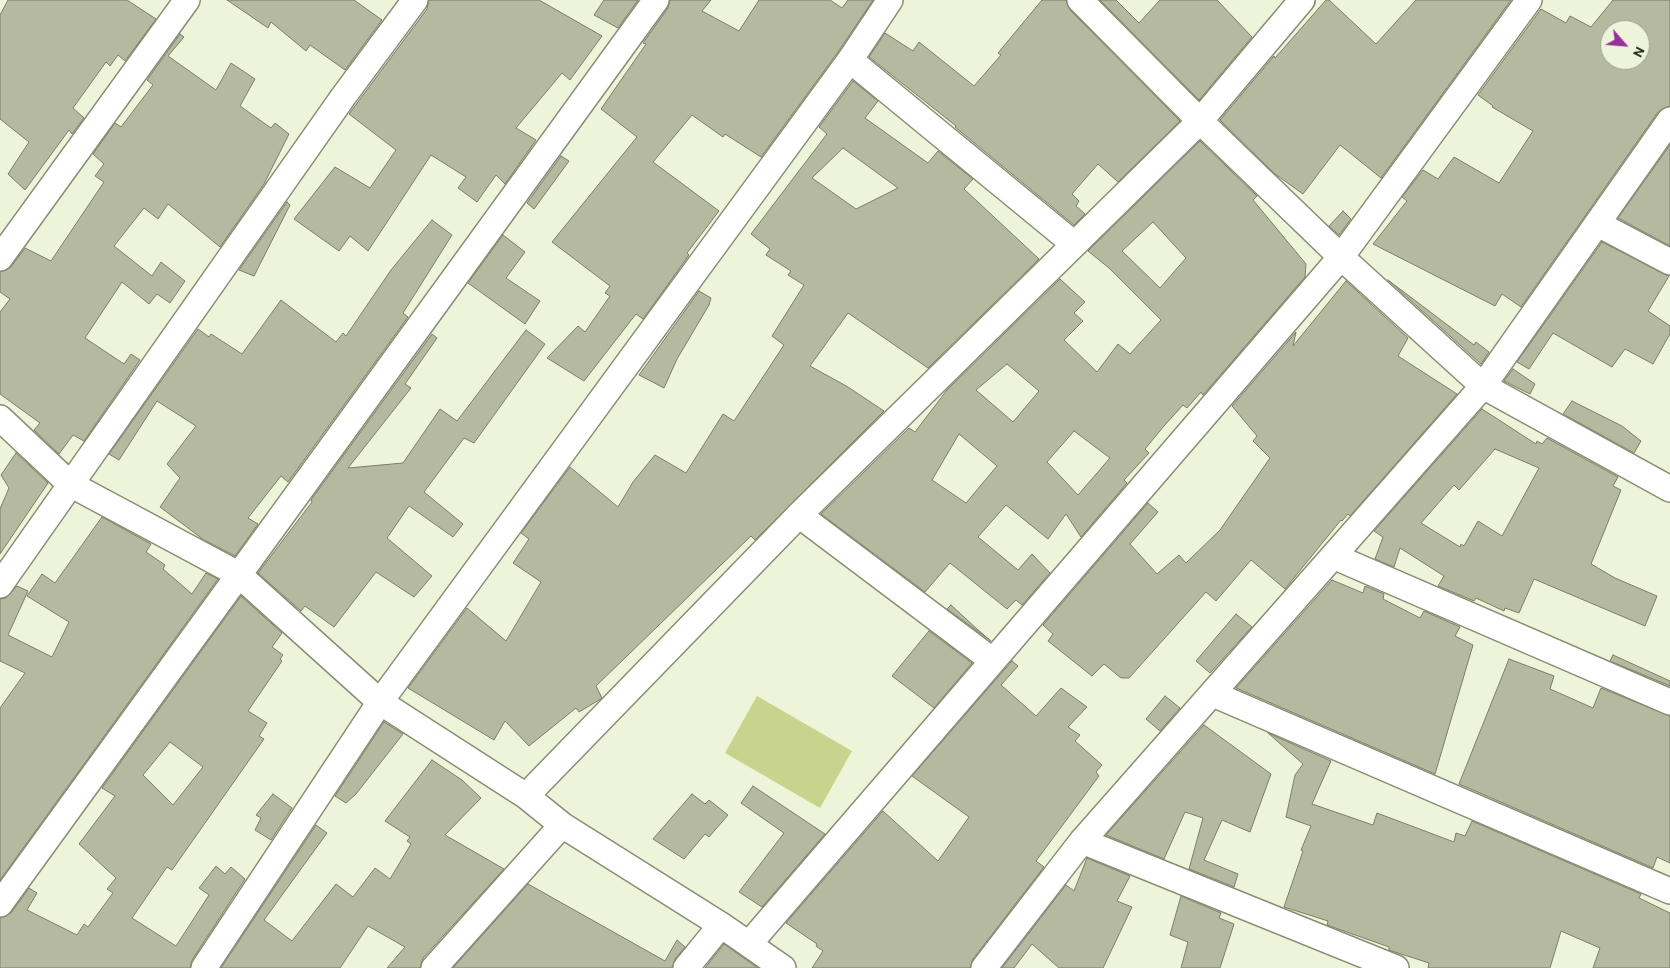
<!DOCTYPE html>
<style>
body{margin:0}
#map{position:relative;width:1670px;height:968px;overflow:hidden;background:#eef4d9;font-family:Overpass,sans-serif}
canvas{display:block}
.north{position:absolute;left:1600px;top:20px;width:50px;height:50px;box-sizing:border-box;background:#eef4d9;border:1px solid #9ca18d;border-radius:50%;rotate:117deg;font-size:14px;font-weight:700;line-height:20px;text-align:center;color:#22241a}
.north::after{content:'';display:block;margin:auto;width:18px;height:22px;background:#953299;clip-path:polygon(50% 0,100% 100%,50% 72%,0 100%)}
</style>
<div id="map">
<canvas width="1670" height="968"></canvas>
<div class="north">N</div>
</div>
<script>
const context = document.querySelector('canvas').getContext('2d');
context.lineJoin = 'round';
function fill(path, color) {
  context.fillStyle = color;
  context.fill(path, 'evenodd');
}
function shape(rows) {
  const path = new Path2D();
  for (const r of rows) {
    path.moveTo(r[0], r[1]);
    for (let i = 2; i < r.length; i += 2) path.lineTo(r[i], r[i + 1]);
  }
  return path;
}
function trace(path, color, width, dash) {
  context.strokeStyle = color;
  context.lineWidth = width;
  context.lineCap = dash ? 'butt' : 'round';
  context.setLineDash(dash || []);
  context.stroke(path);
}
fill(shape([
 [757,696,852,751,820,808,725,753]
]), '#c8d48e');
const building = shape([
 [8,0,127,0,156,19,125,61,118,55,110,66,106,62,73,108,84,118,72,134,69,130,25,190,8,174,29,142,0,119,0,15,8,0],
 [227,0,354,0,382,20,345,70,310,45,306,51,271,22,268,28,227,0],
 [429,0,539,0,602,36,570,80,562,73,516,128,536,140,505,184,496,175,477,202,458,188,466,177,431,155,368,251,350,236,339,251,294,219,335,167,370,188,396,150,349,114,427,9,429,0],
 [604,0,638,0,618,28,594,15,604,0],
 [670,0,711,0,702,11,739,31,759,0,830,0,842,8,848,0,873,0,838,52,761,157,725,134,723,137,692,115,653,162,719,211,687,253,689,255,643,319,636,314,584,381,547,358,578,326,585,332,610,296,605,293,610,286,552,242,637,137,601,109,646,44,643,43,668,8,670,0],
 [1042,0,1066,0,1070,10,1180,121,1118,182,1098,164,1072,194,1079,201,1076,206,1085,214,1074,225,955,127,956,126,869,57,885,33,913,51,919,42,974,86,1001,55,998,53,1042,0],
 [1100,0,1116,0,1139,23,1160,0,1217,0,1252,37,1199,100,1100,0],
 [1326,0,1329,0,1376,44,1416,0,1511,0,1381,178,1340,145,1303,194,1275,174,1220,120,1274,56,1275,58,1326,0],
 [1613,0,1670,0,1670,106,1658,112,1521,307,1502,294,1495,306,1373,244,1407,201,1402,197,1423,170,1438,179,1454,157,1499,183,1533,131,1492,107,1493,106,1478,95,1541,9,1566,23,1570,16,1591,27,1613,0],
 [1610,30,1640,30,1640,60,1610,60,1610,30],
 [180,34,184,37,168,56,216,90,231,63,255,79,240,106,271,128,275,123,289,134,264,184,220,247,168,204,158,219,144,208,114,246,152,276,161,262,185,281,170,303,157,294,149,304,122,282,85,338,124,364,131,354,140,360,84,441,73,435,59,454,34,430,40,423,0,394,0,312,10,299,0,292,0,272,11,267,25,248,51,261,104,182,95,176,104,164,93,154,115,123,121,127,153,85,147,80,180,34],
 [853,81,878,101,865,118,928,163,938,151,973,179,964,189,1039,259,928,368,848,313,810,366,848,387,884,411,755,540,751,536,596,686,602,698,599,700,579,712,576,708,529,746,505,721,494,740,408,688,467,608,506,641,541,582,513,563,529,539,521,533,570,467,618,507,633,482,655,455,686,473,723,414,734,421,784,345,772,336,804,285,788,275,791,271,766,255,770,249,751,234,827,134,819,127,853,81],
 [843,148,898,188,856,209,812,178,843,148],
 [1200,141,1257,196,1253,200,1306,264,1305,277,1203,395,1201,392,1187,408,1183,405,1164,426,1145,449,1149,453,1124,480,1127,483,1081,537,1066,514,1048,539,1006,505,978,537,1018,570,1032,554,1050,573,1022,605,1016,600,1007,609,950,563,925,592,821,514,909,428,915,432,947,390,1060,279,1085,302,1074,313,1083,321,1064,340,1097,372,1118,344,1130,354,1161,320,1109,268,1088,251,1200,141],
 [1153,222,1186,258,1160,288,1122,251,1153,222],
 [1007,364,1039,391,1013,422,976,390,1007,364],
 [1074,431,1110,458,1078,495,1047,462,1074,431],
 [959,434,997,466,966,503,932,480,959,434],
 [1670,145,1670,246,1618,218,1670,145],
 [561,156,569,161,534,209,527,203,561,156],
 [287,202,290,205,254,276,239,270,287,202],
 [1343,211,1351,219,1339,235,1329,226,1343,211],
 [432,220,452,235,403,313,408,317,288,482,281,476,248,518,258,524,235,556,204,540,160,507,180,478,167,464,196,426,157,401,119,460,109,454,198,329,209,337,211,334,242,354,281,300,336,342,343,333,346,336,391,270,432,220],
 [503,235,525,252,506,278,540,301,525,324,468,283,503,235],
 [1602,242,1669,276,1648,311,1670,326,1670,334,1653,364,1625,349,1612,367,1553,333,1529,369,1517,362,1602,242],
 [1388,280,1474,345,1476,342,1489,352,1481,364,1388,280],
 [1346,281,1408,338,1398,356,1457,394,1350,516,1348,514,1342,521,1341,520,1285,589,1251,560,1216,601,1206,592,1129,678,1121,678,1104,664,1092,676,1048,641,1053,634,1043,625,1148,503,1158,512,1130,544,1157,574,1179,555,1186,563,1220,530,1270,458,1253,441,1257,436,1232,406,1296,332,1293,346,1346,281],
 [699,291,711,298,709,305,677,359,664,388,639,375,699,291],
 [526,330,545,344,474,443,464,438,424,492,463,524,453,537,409,506,387,538,432,576,414,597,376,572,334,627,305,606,301,611,258,573,312,502,311,500,432,334,437,338,405,384,411,388,348,468,403,463,440,409,457,421,526,330],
 [1513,369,1535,384,1530,394,1504,381,1513,369],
 [1572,401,1622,426,1641,441,1634,453,1563,414,1572,401],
 [1482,409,1536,444,1537,441,1542,444,1547,438,1618,477,1613,486,1621,490,1591,564,1615,578,1657,596,1645,626,1534,579,1519,613,1505,608,1504,611,1476,598,1474,601,1438,586,1444,576,1400,548,1394,567,1375,559,1383,537,1374,531,1482,409],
 [1495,449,1539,468,1502,536,1478,521,1464,546,1461,544,1460,547,1421,523,1454,485,1459,490,1495,449],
 [16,453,48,483,0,554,0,509,9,488,1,475,16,453],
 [102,517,151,544,146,552,165,565,163,569,192,594,206,573,218,579,0,880,0,708,25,673,0,661,0,599,6,598,17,586,28,591,8,635,52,657,69,622,27,596,42,574,55,583,102,517],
 [1332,580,1363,593,1365,586,1384,594,1383,599,1420,618,1424,611,1460,627,1455,636,1473,645,1435,774,1236,688,1332,580],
 [241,596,282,633,272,647,283,655,280,659,282,661,248,711,267,723,259,736,264,739,172,870,167,867,132,918,176,946,209,895,199,888,216,866,225,874,231,867,245,879,192,960,190,968,0,968,0,918,11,913,29,888,37,893,27,910,77,935,84,924,88,927,113,893,107,889,116,878,79,844,115,796,102,788,241,596],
 [170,742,203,767,173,805,143,775,170,742],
 [951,605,977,629,991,641,947,609,951,605],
 [1236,614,1252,627,1210,673,1196,661,1236,614],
 [929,631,972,663,934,708,892,676,929,631],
 [1613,655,1670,681,1670,686,1610,661,1613,655],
 [1509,659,1554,676,1550,689,1593,708,1601,688,1670,716,1670,863,1657,857,1653,868,1459,784,1509,659],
 [1012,661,1018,666,1001,685,1036,716,1061,688,1087,707,1068,727,1080,735,1075,741,1102,765,1096,772,1099,776,1036,861,1044,867,973,959,970,968,812,968,823,951,816,946,817,944,786,923,883,811,938,861,969,817,912,776,1012,661],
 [1165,696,1180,708,1160,731,1146,719,1165,696],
 [384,722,403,734,356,794,346,803,335,796,384,722],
 [1204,725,1271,774,1250,832,1222,820,1204,860,1238,874,1234,887,1189,869,1203,818,1185,812,1164,859,1106,835,1204,725],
 [1268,733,1331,761,1312,804,1373,825,1377,813,1454,842,1456,833,1465,836,1472,821,1641,894,1639,898,1670,913,1670,968,1593,968,1600,948,1561,931,1550,968,1428,968,1429,963,1398,953,1389,950,1389,947,1327,925,1328,921,1284,907,1303,851,1301,850,1311,826,1286,817,1295,775,1303,764,1268,733],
 [432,760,462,780,481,798,445,835,504,869,423,958,420,968,387,968,405,947,368,926,340,968,221,968,316,825,327,833,264,920,292,941,336,884,353,897,375,868,390,879,411,844,407,841,410,837,385,821,432,760],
 [753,786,825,834,762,907,739,892,784,833,741,803,753,786],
 [273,794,292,808,271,840,255,830,261,818,256,815,273,794],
 [692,794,705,804,709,800,728,815,709,837,705,834,684,859,653,839,692,794],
 [1087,858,1130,876,1117,901,1132,907,1103,968,1059,968,1032,944,1014,968,1002,968,1066,885,1074,891,1087,858],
 [528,884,665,961,677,940,685,947,675,959,672,968,453,968,528,884],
 [1181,896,1221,913,1219,918,1234,924,1220,968,1181,968,1188,942,1170,935,1181,896],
 [724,944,758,968,705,968,724,944]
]);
fill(building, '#b4b9a0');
trace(building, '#7a7e66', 1);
const street = shape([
 [1080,0,1200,121,1341,257,1483,386,1670,489],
 [850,60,1074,244],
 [1598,224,1670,262],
 [0,258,187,0],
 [0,418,70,484,238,574,380,702,526,796,562,825,721,925,783,968],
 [799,515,993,661],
 [1333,556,1670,702],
 [0,585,343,97,415,0],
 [1213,694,1670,891],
 [526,796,799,515,1200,121,1302,0],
 [1082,841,1396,968],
 [0,904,656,0],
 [749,944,1341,257,1529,0],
 [204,968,380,702,850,60,890,0],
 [434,968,562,825],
 [686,968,721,925],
 [984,968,1082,841,1483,386,1670,120]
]);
trace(street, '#888d74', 28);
trace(street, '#fff', 25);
</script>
